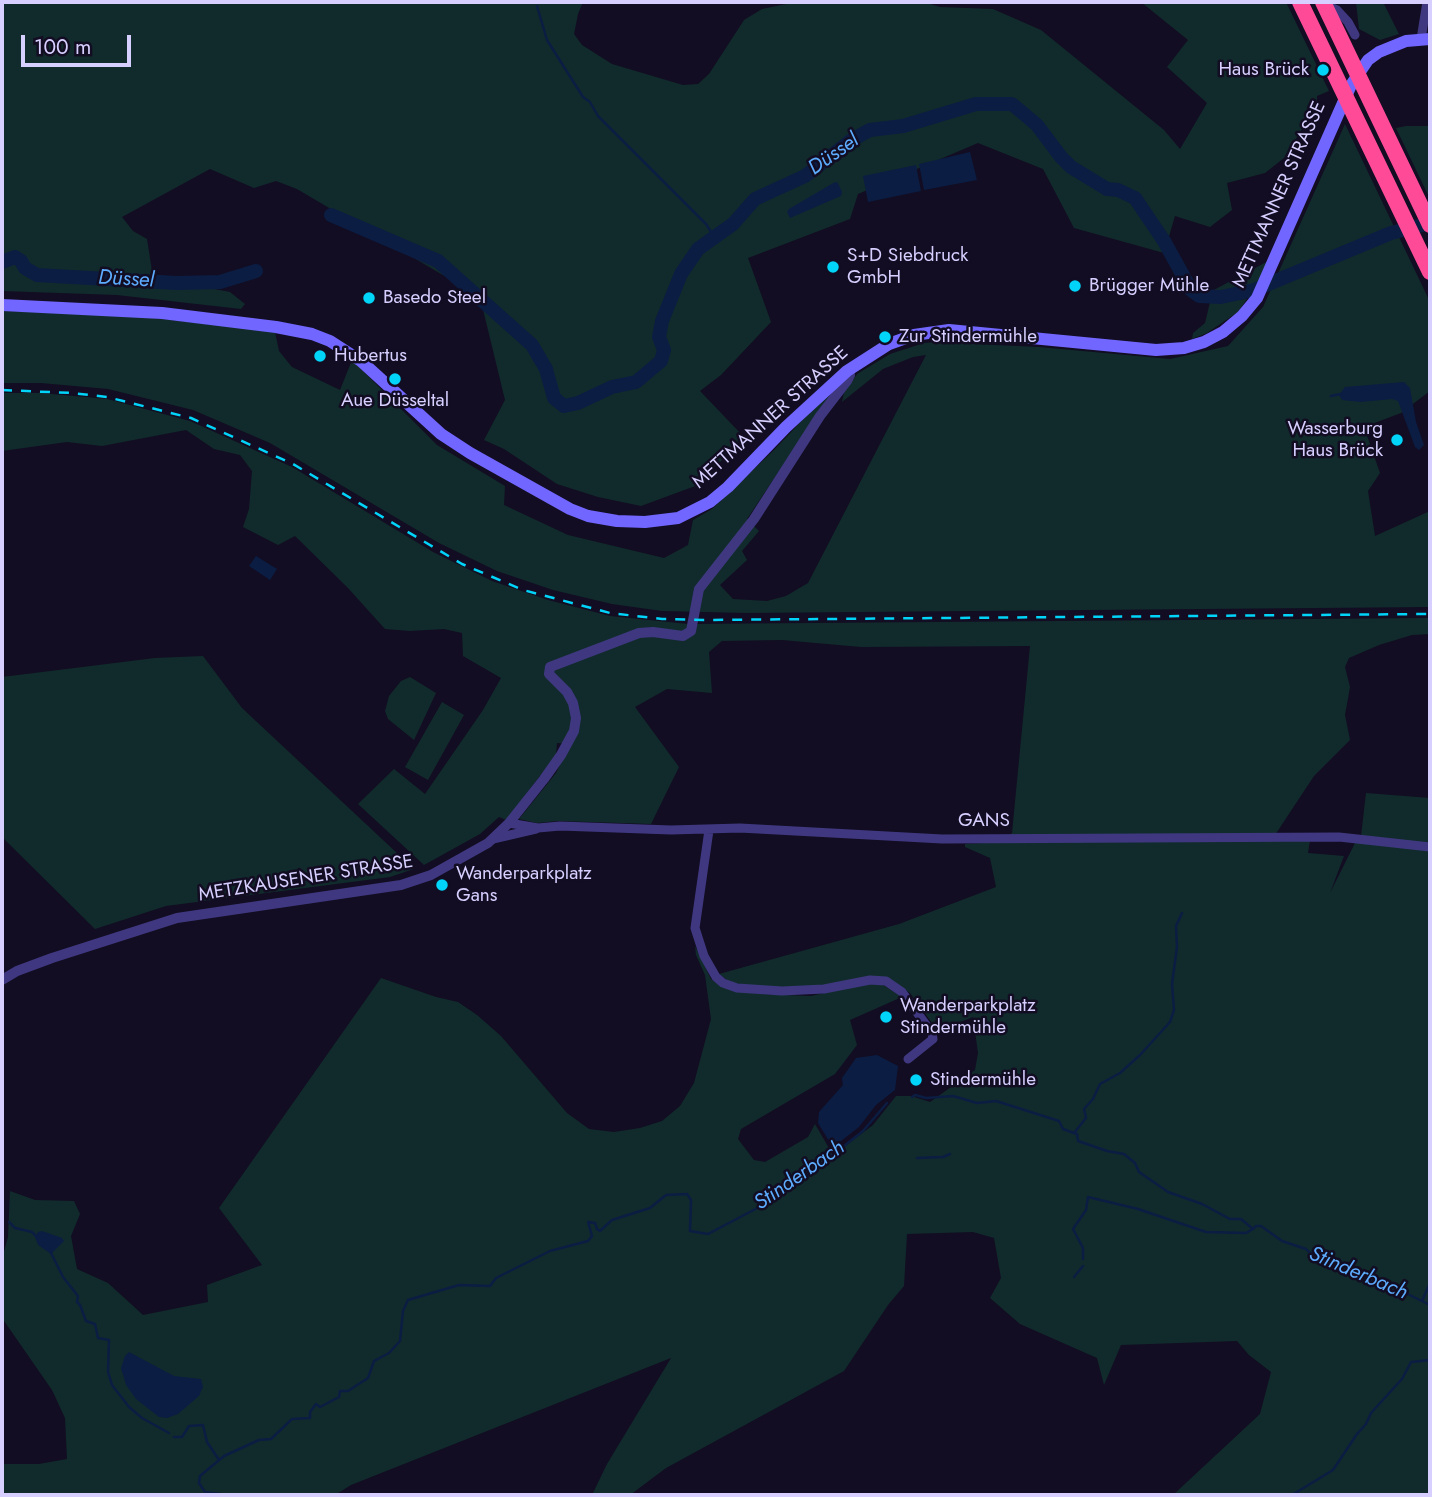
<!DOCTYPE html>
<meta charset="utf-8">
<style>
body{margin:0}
#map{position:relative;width:1432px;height:1497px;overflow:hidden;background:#120d22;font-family:Jost,sans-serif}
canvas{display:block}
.frame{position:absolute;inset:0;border:4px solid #d6cfff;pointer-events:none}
.scale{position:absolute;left:21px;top:35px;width:110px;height:32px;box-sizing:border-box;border:4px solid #d6cfff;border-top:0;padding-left:9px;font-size:21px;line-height:24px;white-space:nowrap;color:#d6cfff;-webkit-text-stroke:5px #120d22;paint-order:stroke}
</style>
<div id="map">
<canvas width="1432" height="1497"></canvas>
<div class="frame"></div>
<div class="scale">100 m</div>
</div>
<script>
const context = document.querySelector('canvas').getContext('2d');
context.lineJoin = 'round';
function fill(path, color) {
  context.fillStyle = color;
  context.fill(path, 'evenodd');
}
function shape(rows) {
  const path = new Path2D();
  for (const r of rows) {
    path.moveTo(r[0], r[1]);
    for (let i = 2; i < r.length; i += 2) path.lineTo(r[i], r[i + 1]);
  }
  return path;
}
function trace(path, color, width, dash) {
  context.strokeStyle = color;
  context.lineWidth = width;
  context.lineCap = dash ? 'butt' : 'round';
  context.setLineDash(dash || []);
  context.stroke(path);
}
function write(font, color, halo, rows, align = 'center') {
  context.font = font + ' Jost,sans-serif';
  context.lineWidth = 5;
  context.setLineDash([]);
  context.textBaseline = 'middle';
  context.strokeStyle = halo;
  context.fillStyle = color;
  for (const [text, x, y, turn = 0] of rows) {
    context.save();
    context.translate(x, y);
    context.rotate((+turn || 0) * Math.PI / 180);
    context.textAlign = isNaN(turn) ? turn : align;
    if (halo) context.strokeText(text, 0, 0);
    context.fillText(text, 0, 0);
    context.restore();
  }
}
fill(shape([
 [2,2,583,2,578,14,574,34,582,45,612,64,683,85,698,84,709,74,744,20,762,9,796,2,924,2,940,7,993,9,1041,30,1164,130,1180,149,1207,103,1167,67,1188,40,1141,2,1286,2,1329,91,1317,96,1317,105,1284,158,1265,173,1227,183,1232,210,1210,227,1175,216,1164,253,1074,228,1043,169,978,143,858,194,850,219,748,258,771,322,721,375,700,391,744,437,698,485,641,506,598,497,557,484,504,449,484,440,505,400,480,297,297,189,276,181,254,188,210,169,122,217,133,231,147,239,153,277,230,292,245,304,241,309,117,295,2,291],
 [1356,2,1383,2,1399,34,1380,40,1359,29],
 [1345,124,1430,302,1430,391,1401,413,1364,427,1380,473,1368,491,1375,536,1430,511,1430,607,746,613,662,611,612,604,553,590,497,571,439,543,270,443,193,410,108,389,41,383,2,383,2,311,127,315,275,332,279,351,292,367,340,390,352,360,437,445,505,486,504,505,568,535,664,558,688,545,693,520,712,509,773,451,837,384,747,519,759,531,742,551,747,560,720,585,733,599,767,601,786,596,808,583,926,355,913,357,883,369,842,402,844,393,857,374,890,354,924,343,962,340,972,344,1039,347,1170,359,1228,346,1263,307],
 [1406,126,1430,126,1430,199,1396,128],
 [1272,259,1259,284,1216,293,1210,292],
 [1247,299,1238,312,1207,333,1192,339,1193,333,1205,323,1210,302],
 [2,393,41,393,107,399,190,421,292,467,433,552,492,581,548,600,610,616,688,624,1430,618,1430,634,1412,635,1379,645,1349,658,1345,667,1350,687,1345,715,1350,740,1314,776,1275,835,1310,841,1308,853,1344,856,1330,893,1356,841,1430,850,1430,1495,1173,1495,1260,1414,1271,1372,1249,1355,1237,1341,1121,1345,1104,1385,1097,1358,1020,1324,990,1298,1001,1278,994,1238,973,1232,907,1234,904,1286,888,1305,844,1371,666,1468,630,1495,592,1495,607,1464,671,1358,351,1485,335,1495,2,1495,2,1464,39,1464,67,1459,65,1418,52,1390,2,1318,2,1259,8,1237,10,1191,35,1200,74,1201,80,1214,71,1236,77,1269,108,1283,143,1315,208,1302,207,1285,262,1265,219,1208,381,978,436,997,458,1002,477,1015,501,1036,567,1113,589,1129,614,1132,640,1128,662,1121,680,1106,694,1083,711,1019,705,975,696,955,695,946,711,979,718,984,760,994,811,996,871,982,882,984,902,997,850,1020,857,1045,835,1074,741,1129,738,1139,754,1160,765,1162,808,1137,815,1124,833,1155,873,1125,896,1096,911,1096,930,1102,975,1070,978,1053,973,1017,938,1031,910,993,890,979,804,988,755,988,730,982,719,974,899,924,996,887,990,858,965,847,965,844,1003,842,1012,833,1030,646,861,647,782,640,722,641,709,652,712,693,667,689,635,707,679,767,651,824,558,821,537,823,519,819,556,773,570,744,557,743,556,755,506,820,499,817,480,834,424,865,358,804,394,769,425,794,483,710,501,678,463,656,462,633,444,629,410,631,385,629,348,588,295,536,278,545,243,527,249,509,252,471,240,455,214,449,186,430,102,446,67,442,2,451],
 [203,656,242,708,414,869,390,877,166,906,95,929,2,837,2,677,155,658],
 [410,677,436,693,414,740,388,719,385,711,389,696,401,681],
 [442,702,464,715,428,780,405,767],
 [1366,793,1430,798,1430,845,1361,836]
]), '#112b2c');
fill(shape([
 [970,152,977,180,924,190,919,164],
 [916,165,921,191,868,202,863,176],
 [835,182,838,183,842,192,841,196,790,218,787,212,789,209],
 [1404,382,1410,388,1416,422,1424,445,1419,450,1415,447,1398,401,1392,399,1361,402,1342,400,1339,395,1345,387],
 [256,556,277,569,270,580,249,566],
 [877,1055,898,1066,895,1090,876,1105,859,1127,836,1145,829,1141,818,1123,819,1112,843,1085,842,1078,856,1058],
 [42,1231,62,1238,64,1241,51,1254,38,1245,35,1237,38,1232],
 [129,1352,174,1376,201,1379,203,1387,199,1396,178,1414,167,1418,159,1417,136,1399,126,1385,121,1368,125,1356]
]), '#0b1d43');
trace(shape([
 [537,6,547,40,583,97,590,102,598,116,706,224,715,238],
 [1331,396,1341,394],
 [912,1097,915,1095,926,1098,953,1096,977,1103,996,1101,1059,1121,1063,1129,1077,1134,1078,1141,1107,1151,1124,1154,1135,1163,1139,1172,1168,1192,1202,1204,1230,1219,1241,1219,1253,1229,1256,1226,1261,1226,1282,1241,1306,1249,1310,1253,1322,1256,1332,1263,1353,1268,1361,1275,1381,1281,1430,1305],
 [1074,1133,1086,1118,1084,1109,1093,1099,1100,1084,1120,1073,1140,1055,1170,1022,1174,1010,1172,984,1177,947,1176,926,1182,913],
 [917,1158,943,1157,950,1154],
 [9,1222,15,1228,32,1232,36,1236],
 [51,1253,63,1277,78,1296,77,1302,80,1305,86,1321,95,1324,98,1338,109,1340,108,1372,112,1385,129,1407,142,1418,169,1433],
 [1083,1259,1083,1248,1073,1229,1086,1210,1088,1197,1138,1209,1206,1232,1246,1233,1253,1229],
 [1074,1277,1083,1266],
 [1422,1301,1430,1283],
 [174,1437,182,1437,189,1426,203,1425,207,1442,219,1460],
 [227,1495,205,1492,199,1483,200,1476,224,1456,259,1440,271,1439,292,1419,310,1418,310,1412,316,1404,320,1407,339,1397,340,1391,348,1391,368,1378,374,1361,389,1353,400,1341,403,1311,408,1300,459,1285,490,1286,496,1278,550,1251,588,1241,592,1236,588,1222,595,1223,597,1229,600,1231,612,1220,650,1208,666,1195,687,1194,691,1200,690,1231,708,1234,782,1195,863,1131,887,1103],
 [1292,1495,1333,1470,1357,1434,1366,1424,1371,1413,1402,1379,1411,1362,1430,1360]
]), '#0b1d43', 2.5);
trace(shape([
 [331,215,438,261,532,345,546,369,554,398,564,406,578,403,612,387,636,382,661,361,664,350,659,337,662,321,681,274,698,249,733,224,755,199,805,176,853,139,870,130,903,126,976,104,1012,104,1037,125,1061,157,1071,167,1107,189,1118,190,1135,198,1164,241,1191,290,1199,296,1221,297,1254,290,1391,233,1430,223],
 [2,262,15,257,21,261,25,268,37,275,177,283,220,282,256,271]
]), '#0b1d43', 14);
trace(shape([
 [1325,5,1337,10,1348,22,1355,35],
 [1421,39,1427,2],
 [509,823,538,828,560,826,671,830,740,828,942,839,1339,837,1430,847],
 [709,830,695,928,704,956,716,977,723,983,737,988,782,991,824,989,870,980,886,981,902,992,932,1033,933,1039,908,1059],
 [493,839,536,829]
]), '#3f3881', 9);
trace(shape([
 [2,980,17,971,52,958,177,918,401,885,431,875,488,843,509,823,544,779,561,755,574,731,576,718,573,703,567,692,549,674,550,667,639,633,653,632,683,636,691,631,699,589,754,519,820,416,847,381,850,375,847,371]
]), '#3f3881', 10);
trace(shape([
 [2,305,162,313,276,327,312,334,330,341,361,361,441,434,470,453,570,509,588,516,617,521,645,522,678,518,710,502,728,487,786,427,847,371,889,344,914,335,949,330,1156,350,1184,348,1204,342,1223,332,1242,316,1257,298,1351,85,1368,60,1379,52,1406,41,1430,39]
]), '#7166ff', 12);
trace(shape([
 [1300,2,1430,272],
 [1323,2,1430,225]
]), '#ff4a97', 16);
trace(shape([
 [2,390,72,393,107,397,191,418,293,464,462,564,523,590,610,613,662,619,704,620,1430,614]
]), '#00d4f9', 2.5, [10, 9]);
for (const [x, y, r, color] of [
 [1323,70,7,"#00d4f9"],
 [833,267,7,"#00d4f9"],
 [1075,286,7,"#00d4f9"],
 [369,298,7,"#00d4f9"],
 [885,337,7,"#00d4f9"],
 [320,356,7,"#00d4f9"],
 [395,379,7,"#00d4f9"],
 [1397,440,7,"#00d4f9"],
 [442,885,7,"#00d4f9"],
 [886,1017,7,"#00d4f9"],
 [916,1080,7,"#00d4f9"]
]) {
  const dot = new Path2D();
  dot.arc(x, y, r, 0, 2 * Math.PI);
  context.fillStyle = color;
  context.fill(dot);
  trace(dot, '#120d22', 2.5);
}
write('19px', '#d6cfff', '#120d22', [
 ["Haus Brück",1309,70,"right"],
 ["S+D Siebdruck",847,256],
 ["GmbH",847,278],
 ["Brügger Mühle",1089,286],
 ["Basedo Steel",383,298],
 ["Zur Stindermühle",899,337],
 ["Hubertus",334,356],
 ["Aue Düsseltal",395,401,"center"],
 ["Wasserburg",1383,429,"right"],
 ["Haus Brück",1383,451,"right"],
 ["Wanderparkplatz",456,874],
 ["Gans",456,896],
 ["Wanderparkplatz",900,1006],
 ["Stindermühle",900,1028],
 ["Stindermühle",930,1080]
], 'left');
write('19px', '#d6cfff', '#120d22', [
 ["METTMANNER STRASSE",1280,195,-66],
 ["METTMANNER STRASSE",771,418,-42],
 ["GANS",984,821],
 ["METZKAUSENER STRASSE",306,879,-9]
]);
write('italic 21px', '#5dacff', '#120d22', [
 ["Düssel",834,155,-35],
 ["Düssel",126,280,3],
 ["Stinderbach",800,1176,-35],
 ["Stinderbach",1358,1274,23]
]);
</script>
